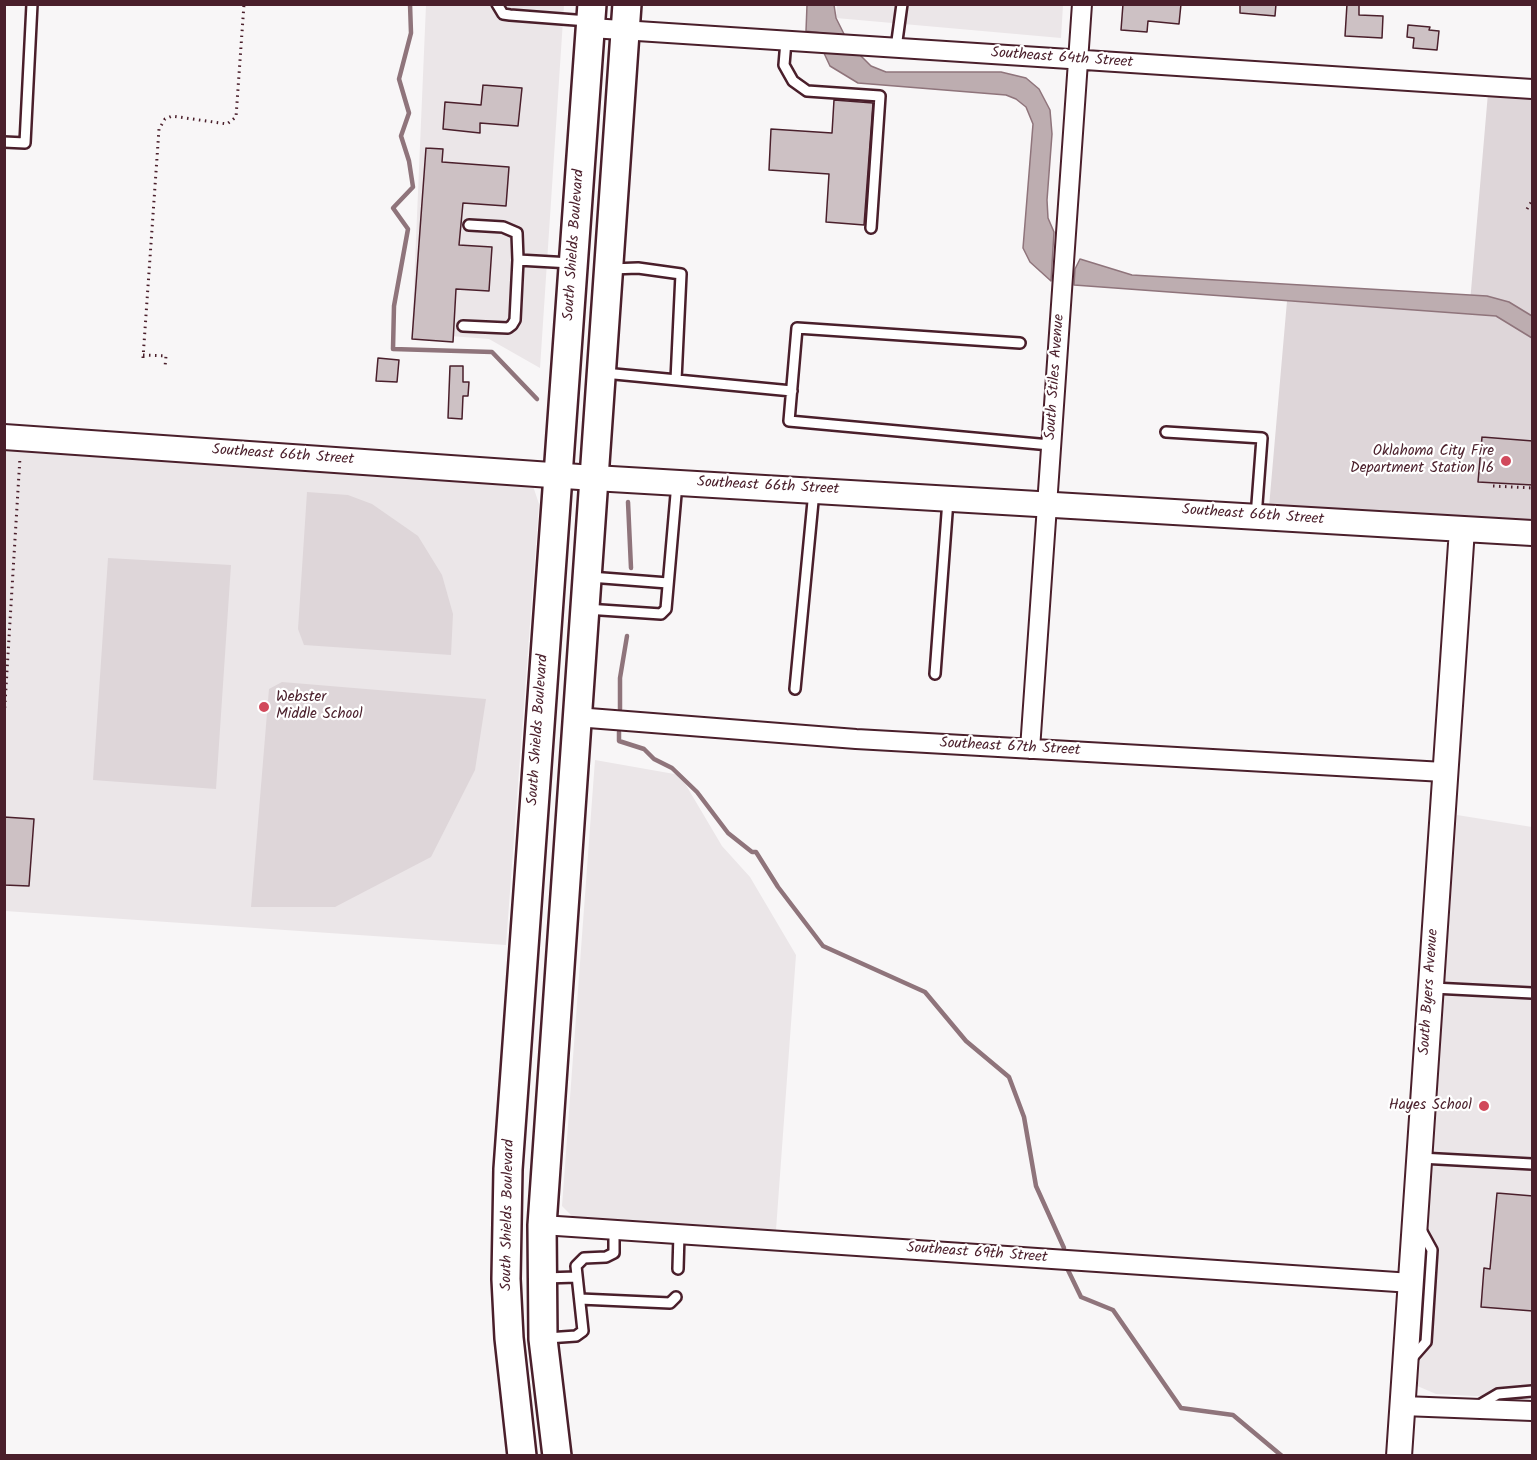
<!DOCTYPE html>
<style>
body{margin:0}
#map{position:relative;width:1537px;height:1460px;overflow:hidden;background:#f8f6f7;font-family:Kalam,sans-serif}
canvas{display:block}
.frame{position:absolute;inset:0;border:6px solid #4a1f2b;pointer-events:none}
</style>
<div id="map">
<canvas width="1537" height="1460"></canvas>
<div class="frame"></div>
</div>
<script>
const context = document.querySelector('canvas').getContext('2d');
context.lineJoin = 'round';
function fill(path, color) {
  context.fillStyle = color;
  context.fill(path, 'evenodd');
}
function shape(rows) {
  const path = new Path2D();
  for (const r of rows) {
    path.moveTo(r[0], r[1]);
    for (let i = 2; i < r.length; i += 2) path.lineTo(r[i], r[i + 1]);
  }
  return path;
}
function trace(path, color, width, dash) {
  context.strokeStyle = color;
  context.lineWidth = width;
  context.lineCap = dash ? 'butt' : 'round';
  context.setLineDash(dash || []);
  context.stroke(path);
}
function write(font, color, halo, rows, align = 'center') {
  context.font = font + ' Kalam,sans-serif';
  context.lineWidth = 4.5;
  context.setLineDash([]);
  context.textBaseline = 'middle';
  context.strokeStyle = halo;
  context.fillStyle = color;
  for (const [text, x, y, turn = 0] of rows) {
    context.save();
    context.translate(x, y);
    context.rotate((+turn || 0) * Math.PI / 180);
    context.textAlign = isNaN(turn) ? turn : align;
    if (halo) context.strokeText(text, 0, 0);
    context.fillText(text, 0, 0);
    context.restore();
  }
}
fill(shape([
 [426,5,564,5,540,368,489,339,412,333],
 [837,5,1063,5,1061,38,836,18],
 [4,449,528,483,533,486,539,504,506,945,5,911],
 [595,760,680,775,722,846,750,877,796,955,776,1230,574,1218,562,1206],
 [1457,815,1532,827,1532,1399,1436,1394,1415,1385]
]), '#ebe6e8');
fill(shape([
 [1488,93,1532,96,1532,520,1269,507,1287,301,1469,314],
 [307,492,348,495,372,504,418,536,442,575,453,614,451,655,304,645,298,629],
 [108,558,231,565,216,789,93,780],
 [282,682,486,699,475,770,431,857,335,907,251,907,269,689]
]), '#ded6d9');
const water = shape([
 [807,5,834,5,836,18,845,36,806,31,807,5],
 [823,51,858,53,871,66,886,72,1001,72,1026,78,1039,89,1050,110,1052,134,1047,200,1048,218,1054,232,1051,281,1030,262,1023,248,1033,124,1026,107,1016,99,1006,95,858,83,830,66,823,51],
 [1080,259,1132,275,1487,296,1509,302,1532,316,1532,338,1496,316,1074,285,1075,269,1080,259]
]);
fill(water, '#bdadb0');
trace(water, '#8f747b', 1.5);
trace(shape([
 [410,4,411,33,399,79,409,113,401,136,409,161,413,187,393,208,408,229,394,306,393,349,492,352,537,399],
 [628,502,631,568],
 [620,709,620,678,627,636],
 [619,732,619,741,644,749,654,759,672,768,697,792,728,833,752,852,756,852,778,887,823,946,925,992,966,1041,1009,1077,1024,1117,1036,1186,1064,1248],
 [1067,1268,1081,1297,1113,1310,1181,1408,1233,1415,1282,1456]
]), '#8f747b', 4.5);
const building = shape([
 [1123,4,1181,4,1179,24,1148,21,1147,32,1121,30,1123,4],
 [1240,4,1276,4,1275,16,1240,13,1240,4],
 [1347,4,1359,4,1359,15,1383,16,1382,38,1345,36,1347,4],
 [1408,25,1430,27,1429,30,1439,31,1437,50,1413,48,1414,38,1407,37,1408,25],
 [483,85,522,88,518,126,480,123,480,133,443,129,445,102,481,105,483,85],
 [834,100,873,103,864,225,826,222,829,174,769,170,771,129,832,133,834,100],
 [426,148,443,149,442,162,509,167,506,206,463,203,459,245,492,247,489,291,456,289,453,342,412,339,426,148],
 [378,358,399,360,397,382,376,381,378,358],
 [450,366,463,366,463,382,469,382,468,396,463,396,462,419,448,418,450,366],
 [1482,437,1533,441,1533,485,1478,482,1482,437],
 [4,817,34,819,29,886,4,885,4,817],
 [1497,1193,1533,1196,1533,1311,1481,1307,1484,1268,1490,1269,1497,1193]
]);
fill(building, '#cdc1c4');
trace(building, '#4a1f2b', 1.5);
const lane = shape([
 [497,4,503,14,510,15,588,21],
 [786,41,784,65,793,81,807,91,880,96,871,228],
 [896,48,902,4],
 [4,142,25,143,32,4],
 [469,225,503,227,517,233,518,260],
 [611,269,638,268,681,274,676,380],
 [463,326,508,328,512,325,515,320,518,260,571,263],
 [1020,343,797,328,789,421,1050,445],
 [604,373,792,391],
 [1166,432,1262,438,1256,517],
 [590,577,668,583],
 [586,609,661,614,666,609,677,483],
 [935,674,948,500],
 [795,689,814,491],
 [1433,988,1532,993],
 [1420,1158,1532,1164],
 [678,1269,679,1234],
 [544,1278,577,1277],
 [580,1299,670,1303,676,1297],
 [547,1338,576,1336,583,1331,576,1266,584,1258,606,1257,614,1253,614,1230],
 [1412,1358,1426,1342,1432,1250,1421,1230],
 [1476,1407,1498,1394,1532,1391]
]);
const street = shape([
 [591,28,1532,89],
 [576,717,856,739,1444,772],
 [1030,749,1082,4],
 [542,1225,1412,1283],
 [1403,1406,1532,1411]
]);
const secondary = shape([
 [4,437,594,478,1532,533],
 [1399,1456,1462,529]
]);
const primary = shape([
 [522,1456,509,1338,506,1279,508,1169,592,4],
 [557,1456,543,1339,542,1225,627,4]
]);
trace(lane, '#4a1f2b', 14);
trace(street, '#4a1f2b', 22);
trace(secondary, '#4a1f2b', 28);
trace(primary, '#4a1f2b', 32);
trace(shape([
 [1527,209,1532,201],
 [143,355,166,356,165,367],
 [143,358,159,129,165,119,172,116,227,124,236,117,244,4],
 [1493,486,1532,488],
 [4,720,20,457]
]), '#4a1f2b', 3, [1.5, 4.5]);
trace(lane, '#fff', 9);
trace(street, '#fff', 18);
trace(secondary, '#fff', 24);
trace(primary, '#fff', 27);
for (const [x, y, r, color] of [
 [1506,461,6,"#d1495b"],
 [264,707,6,"#d1495b"],
 [1484,1106,6,"#d1495b"]
]) {
  const dot = new Path2D();
  dot.arc(x, y, r, 0, 2 * Math.PI);
  context.fillStyle = color;
  context.fill(dot);
  trace(dot, '#fff', 2);
}
write('15px', '#4a1f2b', '#fff', [
 ["Southeast 64th Street",1062,59,4],
 ["South Shields Boulevard",575,245,-86],
 ["South Stiles Avenue",1056,377,-86],
 ["Southeast 66th Street",283,456,4],
 ["Southeast 66th Street",768,487,3],
 ["Southeast 66th Street",1253,516,4],
 ["South Shields Boulevard",539,730,-86],
 ["Southeast 67th Street",1010,748,3],
 ["South Byers Avenue",1430,992,-86],
 ["South Shields Boulevard",509,1215,-89],
 ["Southeast 69th Street",977,1254,4]
]);
write('15px', '#4a1f2b', '#fff', [
 ["Oklahoma City Fire",1494,452],
 ["Department Station 16",1494,469],
 ["Webster",276,698,"left"],
 ["Middle School",276,715,"left"],
 ["Hayes School",1472,1106]
], 'right');
</script>
